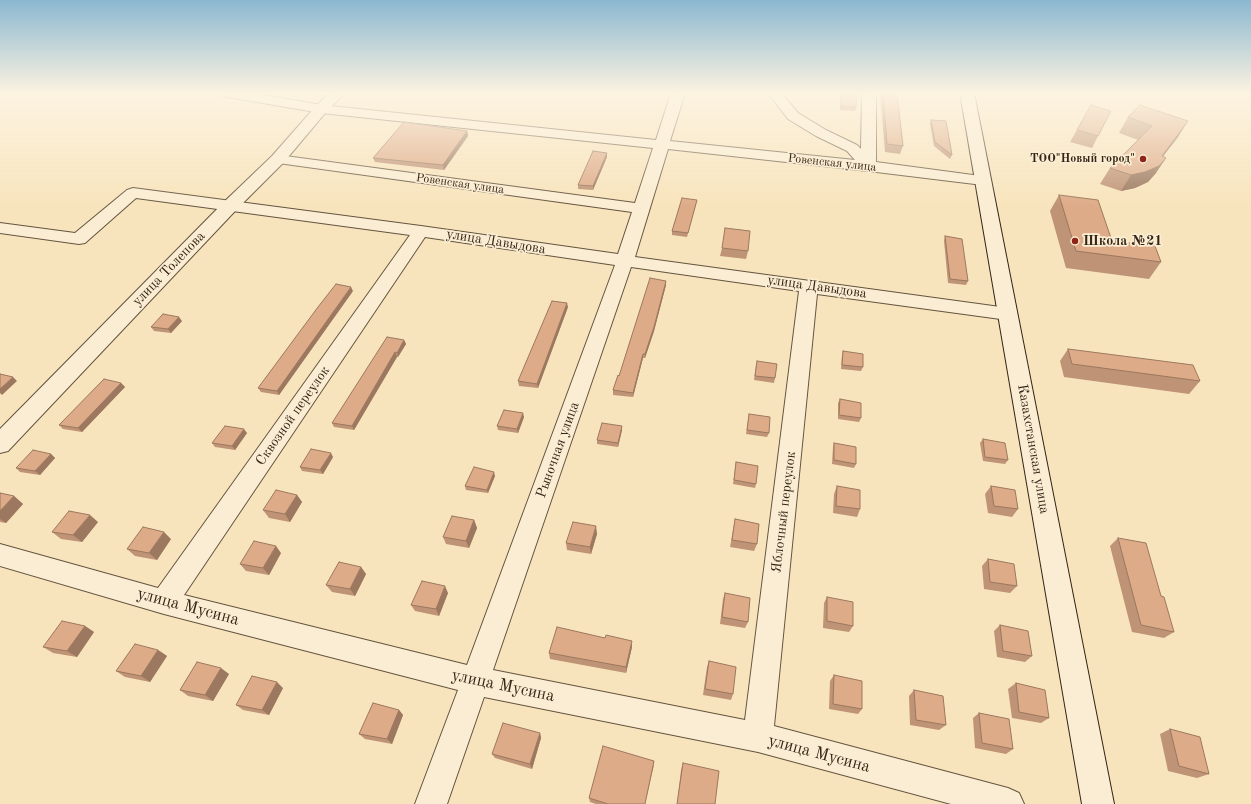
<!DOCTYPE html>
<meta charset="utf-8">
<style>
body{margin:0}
canvas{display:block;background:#f8e4bc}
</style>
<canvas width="1251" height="804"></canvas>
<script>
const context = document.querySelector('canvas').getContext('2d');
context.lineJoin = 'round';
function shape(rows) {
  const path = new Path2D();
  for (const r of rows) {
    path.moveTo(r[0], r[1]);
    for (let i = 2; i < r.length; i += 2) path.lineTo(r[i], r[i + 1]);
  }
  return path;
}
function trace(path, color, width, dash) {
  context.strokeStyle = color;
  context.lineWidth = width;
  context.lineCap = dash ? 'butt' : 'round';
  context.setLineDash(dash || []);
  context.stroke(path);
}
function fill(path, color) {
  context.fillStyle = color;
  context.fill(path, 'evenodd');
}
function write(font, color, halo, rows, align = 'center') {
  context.font = font + ' "Old Standard TT",serif';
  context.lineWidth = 3.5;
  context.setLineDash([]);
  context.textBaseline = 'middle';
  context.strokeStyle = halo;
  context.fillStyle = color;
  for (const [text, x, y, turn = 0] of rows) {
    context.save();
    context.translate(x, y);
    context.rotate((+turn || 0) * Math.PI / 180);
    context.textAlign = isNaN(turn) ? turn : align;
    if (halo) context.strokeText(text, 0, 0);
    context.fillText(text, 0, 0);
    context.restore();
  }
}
const minor = shape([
 [222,93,253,93,321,105,656,140,671,93,685,93,670,141,855,160,847,151,816,136,788,119,768,93,781,93,798,113,826,130,857,145,861,149,862,93,876,93,876,162,988,177,991,180,988,183,983,185,868,171,668,149,635,257,1015,309,1017,314,1015,319,1008,320,817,294,774,726,1008,788,1019,793,1024,804,951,804,758,752,484,697,447,804,415,804,458,690,164,614,0,566,0,544,158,588,410,235,136,198,85,243,79,244,0,233,0,223,75,233,127,190,133,188,421,226,618,254,632,212,278,163,273,162,271,159,273,156,278,155,635,203,653,148,321,113,228,97,223,96,222,93],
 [425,237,615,265,467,665,184,595,425,237],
 [631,267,799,291,745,720,493,670,631,267]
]);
const tertiary = shape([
 [330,93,345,93,326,112,284,162,237,209,8,451,0,453,0,429,225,201,272,156,316,106,330,93]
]);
const secondary = shape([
 [960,93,974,93,1114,804,1082,804,960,93]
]);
trace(minor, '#65543f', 2);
trace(tertiary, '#65543f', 2);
trace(secondary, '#342415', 2);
fill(minor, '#faedd3');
fill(tertiary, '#faedd3');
fill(secondary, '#faedd3');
fill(shape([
 [841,93,857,93,856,107,855,111,840,110],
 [880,93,897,93,903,146,900,154,885,152],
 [1140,105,1178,137,1163,156,1156,173,1148,182,1135,188,1121,191,1100,184,1110,168,1138,140,1119,133,1128,117],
 [931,120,952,155,950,159,934,146,930,124],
 [1077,130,1098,136,1092,148,1070,142],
 [467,131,468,136,444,170,375,162,373,158],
 [607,157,593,190,578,189,578,185],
 [1059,195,1112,241,1161,262,1149,279,1066,268,1050,211],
 [697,200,696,204,687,237,672,235,672,231],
 [945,236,968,281,966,285,948,283,944,241],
 [722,248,748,251,746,259,720,256],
 [666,285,654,331,645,358,643,358,633,397,613,395,613,390,619,376],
 [353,291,279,395,261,392,258,388],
 [568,307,538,388,519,386,518,381],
 [182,321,171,333,154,331,151,327],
 [404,340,406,344,398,357,397,357,354,430,334,427,332,423],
 [1068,349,1200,381,1189,394,1064,377,1060,361],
 [843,351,863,367,861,371,841,369,842,355],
 [756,365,775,378,774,383,754,380],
 [121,383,125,387,82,432,63,429,59,425],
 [840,399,861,418,859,422,838,419,838,403],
 [749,414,769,433,767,437,746,434],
 [524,417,518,433,498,430,497,426],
 [622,426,622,430,618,447,597,444,597,440],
 [247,433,235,450,215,447,212,443],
 [983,439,1008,460,1005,464,983,461,980,443],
 [834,443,856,464,854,468,832,464,833,447],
 [51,454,55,458,40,475,20,472,16,468],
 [333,457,323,474,302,471,300,467],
 [736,462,756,484,755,488,733,484],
 [495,476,488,493,466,490,465,486],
 [837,486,860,509,857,517,833,513,834,494],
 [991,486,1018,509,1012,517,988,513,985,494],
 [0,493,14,496,23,504,6,523,0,522],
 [297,495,302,502,290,522,269,518,263,510],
 [735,519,757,544,754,551,730,547],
 [474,520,477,528,469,548,446,544,443,537],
 [98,522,82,542,61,539,52,532],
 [597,534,591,554,567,550,566,543],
 [1118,538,1161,596,1174,632,1164,638,1132,632,1110,546],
 [171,539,157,560,135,556,127,549],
 [281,553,269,575,246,571,240,564],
 [988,559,1017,586,1010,593,984,589,982,566],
 [361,567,366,574,355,596,332,592,326,585],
 [448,593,439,616,415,611,411,605],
 [725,593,748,622,745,628,720,624,723,599],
 [827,597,853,626,849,632,823,628,824,603],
 [1000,625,1032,656,1025,662,997,657,994,631],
 [85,626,94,632,77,657,53,653,43,647],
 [632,647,626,673,550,659,549,653],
 [158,650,167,656,150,682,125,677,116,671],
 [709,661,733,694,731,700,703,695,707,667],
 [229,674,213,701,188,696,180,690],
 [834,675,862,709,858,714,829,709,830,681],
 [1016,683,1049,718,1041,723,1012,718,1008,689],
 [283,688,269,715,243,710,236,705],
 [914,690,946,725,939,730,910,725,909,696],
 [399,710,403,715,392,744,365,739,359,734],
 [979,713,1013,749,1006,754,975,748,973,718],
 [1170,729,1209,774,1197,778,1168,771,1160,734],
 [540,733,541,738,532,769,495,758,492,754],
 [683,763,715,804,677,804,681,770],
 [654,765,645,804,596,804,590,802,589,798]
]), '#bf9375');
fill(shape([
 [1188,121,1178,137,1154,168,1166,158,1156,173,1148,182,1135,188,1121,191,1131,175],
 [467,131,468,136,444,170,443,165],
 [607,153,607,157,593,190,593,186],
 [666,281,666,285,654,331,645,358,645,354],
 [351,287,353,291,279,395,277,391],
 [567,303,568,307,538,388,537,384],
 [179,317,182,321,171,333,168,329],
 [404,340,406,344,398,357,397,353],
 [395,352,397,357,354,430,352,426],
 [643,354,643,358,633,397,633,393],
 [13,377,17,381,2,395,0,393,0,389],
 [121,383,125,387,82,432,78,428],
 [523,413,524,417,518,433,517,429],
 [622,426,622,430,618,447,618,443],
 [244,429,247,433,235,450,232,446],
 [331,453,333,457,323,474,320,470],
 [51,454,55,458,40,475,35,471],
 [494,472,495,476,488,493,487,490],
 [297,495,302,502,290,522,285,514],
 [14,496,23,504,6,523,0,519,0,511],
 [90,515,98,522,82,542,73,535],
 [474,520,477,528,469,548,466,541],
 [596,526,597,534,591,554,590,547],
 [164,532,171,539,157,560,149,553],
 [276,546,281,553,269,575,263,568],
 [361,567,366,574,355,596,350,589],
 [445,586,448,593,439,616,436,609],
 [85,626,94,632,77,657,67,651],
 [632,641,632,647,626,673,626,667],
 [158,650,167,656,150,682,141,676],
 [221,668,229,674,213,701,205,695],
 [277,682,283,688,269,715,262,710],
 [399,710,403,715,392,744,387,739],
 [540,733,541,738,532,769,530,764]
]), '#9b785f');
const building = shape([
 [841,93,857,93,856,107,841,106,841,93],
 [883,93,897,93,903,146,887,144,883,93],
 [1091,105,1111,111,1098,136,1077,130,1091,105],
 [1140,105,1188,121,1162,156,1166,158,1159,166,1145,172,1131,175,1110,168,1152,126,1128,117,1140,105],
 [931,120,946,121,952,155,935,142,931,120],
 [404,122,467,131,443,165,373,158,404,122],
 [593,151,607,153,593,186,578,185,593,151],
 [1059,195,1098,200,1112,241,1155,246,1161,262,1076,251,1059,195],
 [682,198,697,200,688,233,672,231,682,198],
 [725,228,750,231,748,251,722,248,725,228],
 [945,236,962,239,968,281,950,279,945,236],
 [650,278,666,281,654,327,645,354,643,354,633,393,613,390,618,375,619,376,650,278],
 [336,284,351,287,277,391,258,388,318,307,336,284],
 [552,301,567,303,537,384,518,381,552,301],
 [163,314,179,317,168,329,151,327,163,314],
 [387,337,404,340,397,353,395,352,352,426,332,423,387,337],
 [1068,349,1193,365,1200,381,1072,364,1068,349],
 [843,351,863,354,863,367,842,365,843,351],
 [757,361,777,364,775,378,755,376,757,361],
 [0,374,13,377,0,389,0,374],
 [104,379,121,383,78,428,59,425,104,379],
 [840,399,861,403,861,418,839,415,840,399],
 [504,410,523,413,517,429,497,426,504,410],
 [749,414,770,417,769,433,747,430,749,414],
 [602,423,622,426,618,443,597,440,602,423],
 [225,426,244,429,232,446,212,443,225,426],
 [983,439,1005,443,1008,460,985,457,983,439],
 [834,443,856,447,856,464,834,460,834,443],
 [311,449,331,453,320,470,300,467,311,449],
 [33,450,51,454,35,471,16,468,33,450],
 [736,462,758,466,756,484,734,480,736,462],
 [474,467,494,472,487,490,465,486,474,467],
 [837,486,860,490,860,509,836,506,837,486],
 [991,486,1015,490,1018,509,994,506,991,486],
 [276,490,297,495,285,514,263,510,276,490],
 [0,493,14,496,0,511,0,493],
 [69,511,90,515,73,535,52,532,69,511],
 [452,516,474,520,466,541,443,537,452,516],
 [735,519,759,524,757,544,732,540,735,519],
 [573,522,596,526,590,547,566,543,573,522],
 [143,527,164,532,149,553,127,549,143,527],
 [1118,538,1146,543,1161,596,1164,597,1174,632,1141,625,1118,538],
 [254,541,276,546,263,568,240,564,254,541],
 [988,559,1014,564,1017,586,990,582,988,559],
 [339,562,361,567,350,589,326,585,339,562],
 [422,581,445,586,436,609,411,605,422,581],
 [725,593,750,598,748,622,722,617,725,593],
 [827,597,853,602,853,626,827,621,827,597],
 [62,621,85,626,67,651,43,647,62,621],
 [1000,625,1028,631,1032,656,1003,651,1000,625],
 [557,627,605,638,606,635,632,641,626,667,549,653,557,627],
 [135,644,158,650,141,676,116,671,135,644],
 [709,661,736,667,733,694,705,689,709,661],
 [197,662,221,668,205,695,180,690,197,662],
 [834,675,862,681,862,709,833,704,834,675],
 [252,676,277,682,262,710,236,705,252,676],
 [1016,683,1045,690,1049,718,1019,712,1016,683],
 [914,690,943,696,946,725,916,720,914,690],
 [373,703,399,710,387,739,359,734,373,703],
 [979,713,1009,719,1013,749,982,743,979,713],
 [503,723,540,733,530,764,492,754,503,723],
 [1170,729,1200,737,1209,774,1179,766,1170,729],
 [603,746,654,761,645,804,608,804,589,798,603,746],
 [683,763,719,771,715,804,677,804,683,763]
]);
fill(building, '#deab88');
trace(building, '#9b785f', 1);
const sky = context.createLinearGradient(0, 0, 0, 206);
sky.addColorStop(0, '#8bb8d0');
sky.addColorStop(0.45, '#fcf3e1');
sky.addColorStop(1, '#fcf3e100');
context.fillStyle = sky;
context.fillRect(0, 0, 1251, 206);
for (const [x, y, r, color] of [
 [1143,159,4,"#8f2418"],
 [1075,241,4,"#8f2418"]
]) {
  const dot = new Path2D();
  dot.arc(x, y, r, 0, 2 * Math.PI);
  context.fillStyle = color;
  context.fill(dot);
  trace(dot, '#faedd3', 1.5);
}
write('bold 12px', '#342415', '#faedd3', [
 ["ТОО\"Новый город\"",1135,159]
], 'right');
write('12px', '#342415', '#faedd3', [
 ["Ровенская улица",832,163,6],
 ["Ровенская улица",460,184,8]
]);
write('bold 14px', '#342415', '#faedd3', [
 ["Школа №21",1083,241]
], 'left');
write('14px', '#342415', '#faedd3', [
 ["улица Давыдова",496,242,9],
 ["улица Толепова",169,269,-46],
 ["улица Давыдова",817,287,8],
 ["Сквозной переулок",293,416,-55],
 ["Казахстанская улица",1033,449,80],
 ["Рыночная улица",558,450,-70],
 ["Яблочный переулок",784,512,-83]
]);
write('17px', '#342415', '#faedd3', [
 ["улица Мусина",188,607,15],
 ["улица Мусина",503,686,12],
 ["улица Мусина",819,754,15]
]);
</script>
